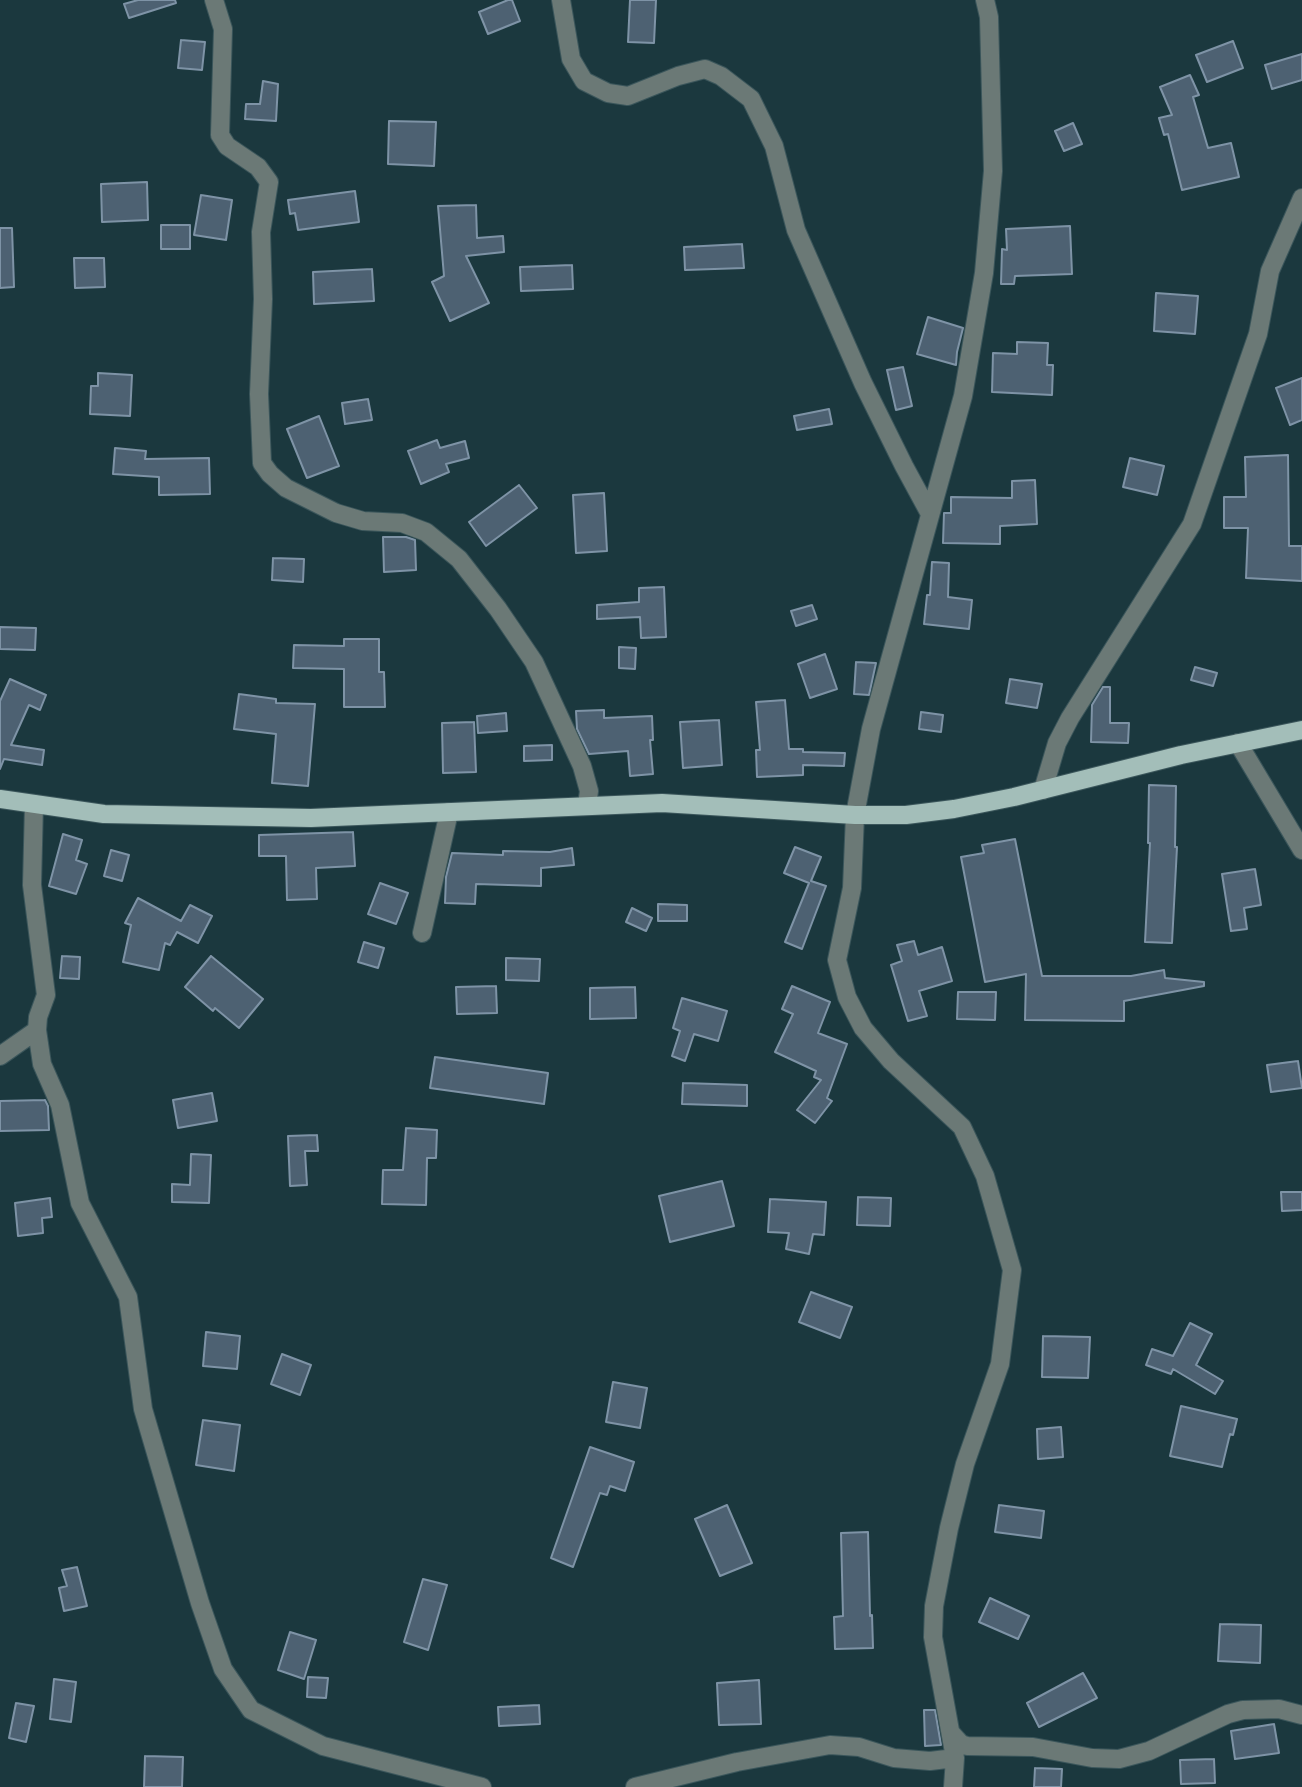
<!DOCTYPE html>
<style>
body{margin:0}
canvas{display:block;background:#1b383e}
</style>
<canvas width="1302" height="1787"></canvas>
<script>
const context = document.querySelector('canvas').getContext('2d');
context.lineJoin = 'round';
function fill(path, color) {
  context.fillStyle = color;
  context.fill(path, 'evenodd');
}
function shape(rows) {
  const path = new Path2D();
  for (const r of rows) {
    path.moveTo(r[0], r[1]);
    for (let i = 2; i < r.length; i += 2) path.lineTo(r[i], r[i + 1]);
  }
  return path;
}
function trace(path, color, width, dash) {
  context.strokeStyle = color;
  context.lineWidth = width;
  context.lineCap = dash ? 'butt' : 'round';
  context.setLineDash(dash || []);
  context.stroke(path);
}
const building = shape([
 [138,0,175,0,176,3,129,18,124,4,138,0],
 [508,0,512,0,520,21,488,34,479,12,508,0],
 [630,0,656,0,654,43,628,42,630,0],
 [181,40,205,42,202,70,178,68,181,40],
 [1233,41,1243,68,1207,82,1196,55,1233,41],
 [1302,54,1302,80,1272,89,1265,65,1302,54],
 [1190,75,1199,95,1193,97,1208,148,1231,143,1239,177,1182,190,1168,134,1164,135,1159,118,1172,115,1160,87,1190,75],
 [263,81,278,84,276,121,245,119,246,104,260,104,263,81],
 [389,121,436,122,434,166,388,164,389,121],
 [1073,123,1082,144,1064,151,1055,131,1073,123],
 [147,182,148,220,102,222,101,184,147,182],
 [355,191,359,222,298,230,295,213,290,214,288,200,355,191],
 [201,195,232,200,226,240,194,235,201,195],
 [476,205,477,238,503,236,504,252,466,256,489,303,450,321,432,282,444,276,438,206,476,205],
 [161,225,190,225,190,249,161,249,161,225],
 [1070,226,1072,274,1015,276,1014,284,1001,284,1002,249,1007,250,1006,229,1070,226],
 [0,228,12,228,14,287,0,288,0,228],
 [742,244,744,268,685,270,684,247,742,244],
 [74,258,104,258,105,287,75,288,74,258],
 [572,265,573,289,521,291,520,267,572,265],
 [372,269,374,301,314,304,313,272,372,269],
 [1156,293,1198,296,1195,334,1154,331,1156,293],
 [928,317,963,328,957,352,956,365,917,354,928,317],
 [1017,342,1048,343,1047,365,1053,365,1052,395,992,392,993,353,1017,354,1017,342],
 [903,367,912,406,896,410,887,370,903,367],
 [98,373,132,375,130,416,90,414,91,386,98,386,98,373],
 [1302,378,1302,420,1290,425,1276,388,1302,378],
 [368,399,372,420,345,424,342,403,368,399],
 [829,409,832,424,797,430,794,416,829,409],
 [319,416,339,466,307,478,287,429,319,416],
 [437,440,440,448,465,441,469,458,446,464,449,472,421,484,408,451,437,440],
 [115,448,146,451,145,459,209,458,210,494,159,495,159,477,113,474,115,448],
 [1288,455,1289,546,1302,546,1302,581,1246,578,1248,528,1224,528,1224,497,1246,497,1245,457,1288,455],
 [1130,458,1164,466,1157,495,1123,487,1130,458],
 [1035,480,1037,524,1000,526,1000,544,943,543,944,513,951,513,951,497,1012,498,1012,481,1035,480],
 [519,485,537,508,486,546,469,522,519,485],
 [604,493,607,551,576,553,573,495,604,493],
 [383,537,406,537,415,540,416,570,384,572,383,537],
 [273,558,304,559,303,582,272,580,273,558],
 [932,562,949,563,948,597,972,600,969,629,924,624,927,595,930,595,932,562],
 [664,587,666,637,641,638,640,617,597,619,597,605,639,602,639,588,664,587],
 [812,605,817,619,796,626,791,611,812,605],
 [0,627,36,628,35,650,0,649,0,627],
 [344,639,379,639,379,672,384,672,385,707,344,707,344,669,293,668,294,645,344,646,344,639],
 [619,647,636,648,635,669,619,668,619,647],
 [825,654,837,689,810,698,798,664,825,654],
 [856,662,876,663,869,695,854,694,856,662],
 [1195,667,1217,673,1213,686,1191,680,1195,667],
 [10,679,46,695,40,710,29,705,11,745,44,750,42,765,4,759,0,769,0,701,10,679],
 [1010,679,1042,684,1037,708,1006,703,1010,679],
 [1103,687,1110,687,1110,723,1129,723,1128,743,1091,742,1092,705,1103,687],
 [239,694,276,699,276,703,315,704,308,786,272,783,276,734,234,729,239,694],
 [785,700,789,749,803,749,803,752,845,753,844,766,803,765,803,775,757,777,756,750,760,750,756,702,785,700],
 [604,710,604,718,652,716,653,740,650,740,653,774,630,776,628,751,589,754,577,729,576,711,604,710],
 [921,712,943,715,941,732,919,729,921,712],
 [506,713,507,731,478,733,477,716,506,713],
 [719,720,722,765,683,768,680,722,719,720],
 [474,722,476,772,443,773,442,723,474,722],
 [552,745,552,760,524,761,524,746,552,745],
 [1149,785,1176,786,1175,847,1177,847,1172,943,1145,942,1150,843,1148,843,1149,785],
 [353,832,355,866,316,868,317,899,287,900,286,856,259,856,259,835,353,832],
 [63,834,82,840,76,860,87,864,76,894,49,886,63,834],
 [1015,839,1042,976,1131,976,1164,970,1165,978,1204,982,1204,986,1124,1001,1124,1021,1025,1020,1026,974,985,982,961,857,984,853,982,845,1015,839],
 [795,847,821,857,811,881,826,886,802,949,785,942,809,883,784,873,795,847],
 [572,848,574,865,541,868,541,886,476,884,475,904,445,903,446,877,452,853,503,855,503,851,550,852,572,848],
 [111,850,129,855,122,881,104,876,111,850],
 [1255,869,1261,905,1244,908,1247,929,1231,931,1222,874,1255,869],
 [380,883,408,893,396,924,368,914,380,883],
 [138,898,181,921,190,905,212,916,198,943,177,932,170,945,165,943,159,970,123,962,131,925,125,923,138,898],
 [658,904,687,905,687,921,658,921,658,904],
 [632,908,652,918,646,931,626,922,632,908],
 [914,941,918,955,942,947,952,981,919,991,927,1016,908,1021,891,965,902,961,897,945,914,941],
 [364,942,384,948,378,968,358,962,364,942],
 [62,956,80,957,79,979,60,978,62,956],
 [211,956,263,999,239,1028,215,1008,213,1011,185,987,211,956],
 [506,958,540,959,539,981,506,980,506,958],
 [496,986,497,1013,457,1014,456,987,496,986],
 [792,986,830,1002,818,1033,847,1044,827,1098,832,1101,815,1123,797,1110,821,1080,814,1077,816,1071,775,1052,793,1014,782,1009,792,986],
 [635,987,636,1018,590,1019,590,988,635,987],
 [958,992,996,992,995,1020,957,1019,958,992],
 [682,998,727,1011,718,1041,694,1034,685,1061,672,1056,680,1031,673,1028,682,998],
 [435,1057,548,1073,544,1104,430,1088,435,1057],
 [1298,1061,1302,1088,1271,1092,1267,1065,1298,1061],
 [683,1083,747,1085,747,1106,682,1104,683,1083],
 [212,1093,217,1121,178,1128,173,1100,212,1093],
 [45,1100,48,1106,49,1130,0,1131,0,1101,45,1100],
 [406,1128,437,1130,436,1158,427,1158,426,1205,382,1204,383,1170,403,1170,406,1128],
 [317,1135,318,1151,305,1151,307,1185,290,1186,288,1136,317,1135],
 [191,1154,211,1155,209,1203,172,1202,172,1184,190,1185,191,1154],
 [722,1181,734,1226,670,1242,659,1196,722,1181],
 [1281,1192,1302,1192,1302,1210,1282,1211,1281,1192],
 [858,1197,891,1198,890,1226,857,1225,858,1197],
 [50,1198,52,1217,42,1218,43,1233,18,1236,15,1203,50,1198],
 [770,1199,826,1202,824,1235,813,1234,809,1254,786,1249,789,1233,768,1232,770,1199],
 [811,1292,852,1307,840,1338,799,1322,811,1292],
 [1190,1323,1212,1334,1196,1365,1223,1381,1215,1394,1173,1369,1171,1374,1146,1365,1152,1349,1173,1356,1190,1323],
 [206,1332,240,1336,237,1369,203,1366,206,1332],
 [1043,1336,1090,1337,1088,1378,1042,1377,1043,1336],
 [282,1354,311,1365,300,1395,271,1384,282,1354],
 [613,1382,647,1388,640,1428,606,1422,613,1382],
 [1181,1406,1237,1419,1233,1435,1230,1434,1222,1467,1170,1456,1181,1406],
 [203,1420,240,1425,234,1471,196,1465,203,1420],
 [1061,1427,1063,1457,1038,1459,1037,1429,1061,1427],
 [590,1447,634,1462,625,1491,610,1486,607,1495,600,1493,573,1567,551,1558,590,1447],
 [727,1505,752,1563,720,1576,695,1519,727,1505],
 [999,1505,1044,1511,1041,1538,995,1532,999,1505],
 [868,1532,870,1616,872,1615,873,1648,835,1649,834,1617,843,1616,841,1533,868,1532],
 [77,1567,87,1606,64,1611,59,1588,67,1586,62,1570,77,1567],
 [423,1579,447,1585,428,1650,404,1642,423,1579],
 [990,1598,1029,1616,1018,1639,979,1622,990,1598],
 [1220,1624,1261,1625,1260,1663,1218,1661,1220,1624],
 [290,1632,316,1640,304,1679,278,1670,290,1632],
 [1083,1673,1097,1698,1039,1727,1027,1703,1083,1673],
 [308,1677,328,1678,326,1698,307,1697,308,1677],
 [54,1679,76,1682,71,1722,50,1719,54,1679],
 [759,1680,761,1724,719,1725,717,1683,759,1680],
 [16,1703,34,1706,26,1742,9,1738,16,1703],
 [539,1705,540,1724,499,1726,498,1707,539,1705],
 [924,1710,935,1710,941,1745,925,1746,924,1710],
 [1274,1724,1279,1753,1235,1759,1231,1731,1274,1724],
 [145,1756,183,1757,182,1787,144,1787,145,1756],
 [1214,1759,1215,1783,1181,1784,1180,1760,1214,1759],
 [1035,1768,1062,1769,1061,1787,1034,1787,1035,1768]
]);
fill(building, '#4d6172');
trace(building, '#7e93a6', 2);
const minor = shape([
 [214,0,223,29,220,135,227,146,258,167,269,182,261,232,263,299,259,394,262,463,270,474,286,488,336,513,363,521,402,523,426,532,459,559,498,609,534,662,582,766,589,791,587,805],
 [561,0,571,59,584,81,608,93,628,96,678,76,705,69,721,76,751,99,774,146,796,230,863,383,904,466,930,514],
 [1238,743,1302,850],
 [1043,790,1057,743,1070,718,1192,524,1258,334,1270,271,1302,198],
 [34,804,32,885,46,995,38,1017,37,1030,42,1064,60,1105,80,1203,128,1297,143,1409,200,1603,223,1669,251,1710,323,1746,482,1787],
 [422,933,449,812],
 [0,1056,37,1030],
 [951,1733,961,1744,967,1746,1033,1747,1092,1758,1119,1759,1149,1751,1228,1714,1243,1710,1279,1709,1302,1715],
 [635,1787,737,1762,830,1745,859,1747,894,1758,930,1761,955,1758],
 [953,1787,955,1758,933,1637,934,1606,949,1528,965,1464,1000,1364,1012,1270,985,1176,962,1127,891,1061,863,1028,847,997,837,960,852,888,855,815,871,729,963,396,984,273,993,171,989,17,985,0]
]);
const major = shape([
 [0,799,104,814,311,818,662,803,855,815,906,815,954,809,1014,797,1181,755,1302,730]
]);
trace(minor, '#3b565b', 20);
trace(major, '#3b565b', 20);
trace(minor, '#6b7976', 18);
trace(major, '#a3beb9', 18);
</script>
